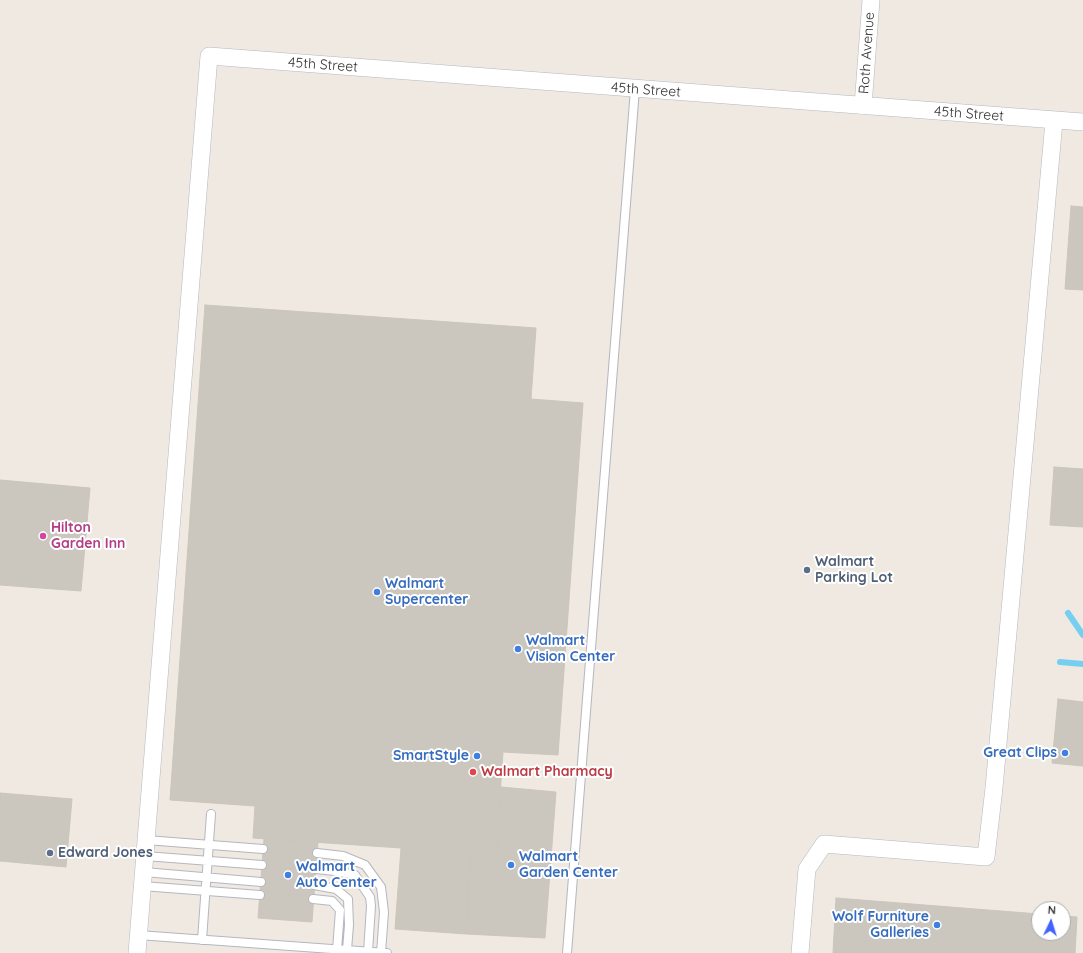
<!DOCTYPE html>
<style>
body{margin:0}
#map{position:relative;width:1083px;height:953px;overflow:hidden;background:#efe9e1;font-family:Quicksand,sans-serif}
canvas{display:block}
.north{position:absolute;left:1031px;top:901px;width:40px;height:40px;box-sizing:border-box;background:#fff;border:1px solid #ababab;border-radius:50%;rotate:4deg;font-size:11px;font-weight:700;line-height:16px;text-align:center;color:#2e2e2e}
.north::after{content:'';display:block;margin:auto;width:14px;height:18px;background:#4264fb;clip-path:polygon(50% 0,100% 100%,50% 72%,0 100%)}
</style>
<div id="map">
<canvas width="1083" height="953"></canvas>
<div class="north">N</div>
</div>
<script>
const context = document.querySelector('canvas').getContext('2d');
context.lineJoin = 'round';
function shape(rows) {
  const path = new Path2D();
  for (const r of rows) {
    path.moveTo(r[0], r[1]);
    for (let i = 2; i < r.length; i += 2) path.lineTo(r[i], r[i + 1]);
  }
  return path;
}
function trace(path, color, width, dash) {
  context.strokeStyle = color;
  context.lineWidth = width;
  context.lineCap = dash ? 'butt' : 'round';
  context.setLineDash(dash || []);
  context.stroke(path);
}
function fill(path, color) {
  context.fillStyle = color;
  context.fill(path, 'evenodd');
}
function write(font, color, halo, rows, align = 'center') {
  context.font = font + ' Quicksand,sans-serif';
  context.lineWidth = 4;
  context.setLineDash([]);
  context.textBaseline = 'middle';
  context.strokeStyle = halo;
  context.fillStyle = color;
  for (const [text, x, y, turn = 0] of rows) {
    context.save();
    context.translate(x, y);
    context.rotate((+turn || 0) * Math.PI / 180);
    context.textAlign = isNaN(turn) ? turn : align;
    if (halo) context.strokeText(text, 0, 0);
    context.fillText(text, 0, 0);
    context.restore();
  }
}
trace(shape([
 [1068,613,1083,635],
 [1060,662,1083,664]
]), '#75cff0', 6);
const building = shape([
 [1071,206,1083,207,1083,290,1065,289,1071,206],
 [205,305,536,328,531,399,583,403,558,755,503,752,496,854,471,852,466,934,395,929,401,848,253,838,255,806,170,800,205,305],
 [1054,467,1083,469,1083,527,1050,525,1054,467],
 [0,480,90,488,81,591,0,585,0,480],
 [1058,699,1083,702,1083,766,1052,763,1058,699],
 [501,787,556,792,545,938,466,934,471,852,496,854,501,787],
 [0,793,72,799,66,867,0,861,0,793],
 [264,839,318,842,312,922,258,918,264,839],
 [836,898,1039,914,1039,933,1063,933,1063,916,1077,917,1075,953,833,953,836,898]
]);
fill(building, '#cbc7bf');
trace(building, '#cbc5ba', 1);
const lane = shape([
 [146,840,263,849],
 [317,853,343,856,365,865,381,887,384,912,381,953],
 [145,856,262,865],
 [316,869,335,871,355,875,370,897,371,906,368,952],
 [144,872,261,882],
 [314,885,336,889,348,899,349,925,347,950],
 [142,886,260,895],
 [313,899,332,901,340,910,337,950],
 [138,935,387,953],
 [202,940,211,814],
 [567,953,635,89]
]);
const street = shape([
 [863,106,871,0],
 [137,953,209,56,1083,122],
 [800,953,807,869,824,844,986,857,994,788,1054,121]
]);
trace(lane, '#b4b7c1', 10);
trace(street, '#b4b7c1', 18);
trace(lane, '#fff', 8);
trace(street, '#fff', 17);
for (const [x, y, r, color] of [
 [43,536,4,"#d1479c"],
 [807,570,4,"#5c6f8a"],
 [377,592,4,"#3f7fe0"],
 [518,649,4,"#3f7fe0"],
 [1065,753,4,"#3f7fe0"],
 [477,756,4,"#3f7fe0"],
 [473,772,4,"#e0444e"],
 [50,853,4,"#5c6f8a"],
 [511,865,4,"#3f7fe0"],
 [288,875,4,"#3f7fe0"],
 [937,925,4,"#3f7fe0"]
]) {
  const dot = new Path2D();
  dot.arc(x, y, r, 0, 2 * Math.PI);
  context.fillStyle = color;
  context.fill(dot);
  trace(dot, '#fff', 1.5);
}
write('14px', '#2e2e2e', '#fff', [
 ["Roth Avenue",867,53,-86],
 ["45th Street",323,65,4],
 ["45th Street",646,90,4],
 ["45th Street",969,114,4]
]);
write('bold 14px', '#b23c85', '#fff', [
 ["Hilton",51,528],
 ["Garden Inn",51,544]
], 'left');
write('bold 14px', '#4e5e75', '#fff', [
 ["Walmart",815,562],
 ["Parking Lot",815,578],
 ["Edward Jones",58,853]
], 'left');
write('bold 14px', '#366cbe', '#fff', [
 ["Walmart",385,584],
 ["Supercenter",385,600],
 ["Walmart",526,641],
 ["Vision Center",526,657],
 ["Great Clips",1057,753,"right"],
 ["SmartStyle",469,756,"right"],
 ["Walmart",519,857],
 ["Garden Center",519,873],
 ["Walmart",296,867],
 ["Auto Center",296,883],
 ["Wolf Furniture",929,917,"right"],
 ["Galleries",929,933,"right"]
], 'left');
write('bold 14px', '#be3a42', '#fff', [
 ["Walmart Pharmacy",481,772]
], 'left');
</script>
